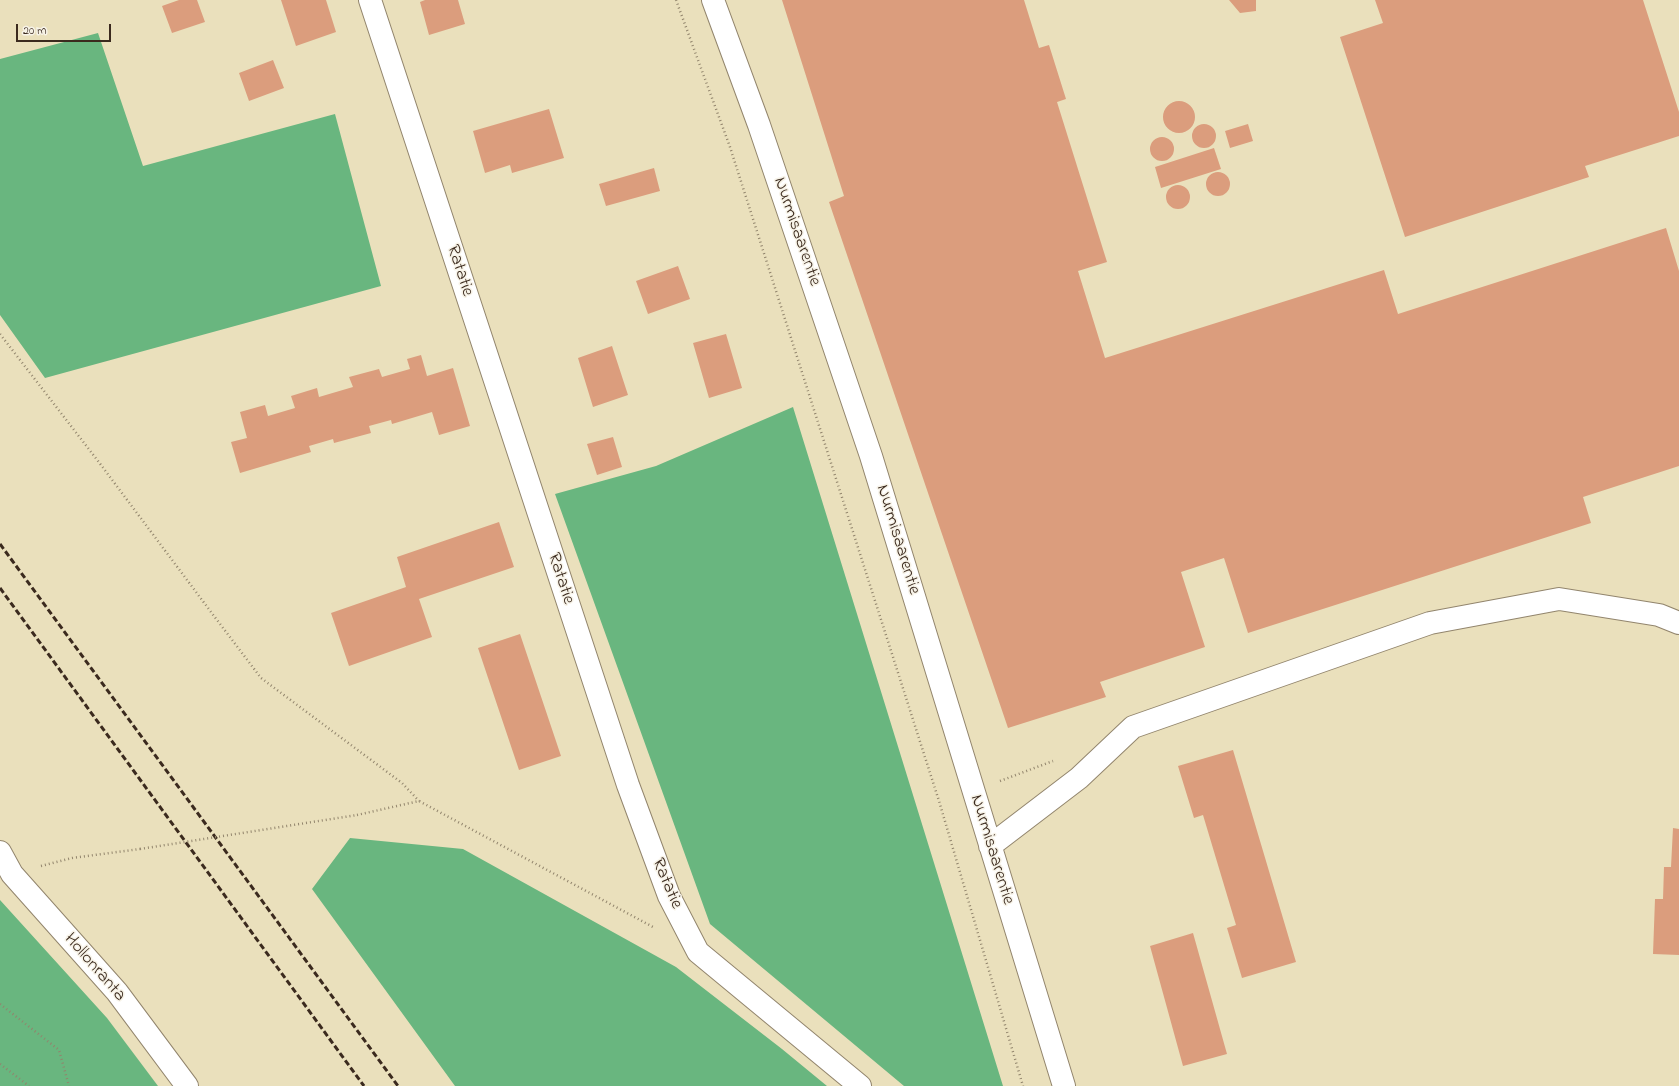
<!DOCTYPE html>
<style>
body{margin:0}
#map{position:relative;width:1679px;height:1086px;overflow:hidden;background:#eae0bc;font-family:"Indie Flower",sans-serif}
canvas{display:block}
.scale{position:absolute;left:16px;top:24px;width:95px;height:18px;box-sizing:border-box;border:2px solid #3b2a1e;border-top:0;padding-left:5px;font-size:12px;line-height:14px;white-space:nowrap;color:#3b2a1e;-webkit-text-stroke:3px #f7f3e8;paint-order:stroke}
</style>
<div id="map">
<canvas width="1679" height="1086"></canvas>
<div class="scale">20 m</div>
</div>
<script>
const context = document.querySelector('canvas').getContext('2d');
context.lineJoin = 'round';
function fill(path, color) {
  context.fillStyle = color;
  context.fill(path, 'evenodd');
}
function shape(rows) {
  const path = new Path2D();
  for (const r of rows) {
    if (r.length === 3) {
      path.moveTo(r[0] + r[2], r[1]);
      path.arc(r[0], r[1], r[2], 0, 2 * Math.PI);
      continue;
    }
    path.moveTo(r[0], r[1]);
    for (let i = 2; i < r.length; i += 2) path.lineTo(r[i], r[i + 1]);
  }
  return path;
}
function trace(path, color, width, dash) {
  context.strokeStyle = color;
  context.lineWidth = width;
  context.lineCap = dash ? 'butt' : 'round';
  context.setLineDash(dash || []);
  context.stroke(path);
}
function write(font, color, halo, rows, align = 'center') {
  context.font = font + ' "Indie Flower",sans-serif';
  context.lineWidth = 3;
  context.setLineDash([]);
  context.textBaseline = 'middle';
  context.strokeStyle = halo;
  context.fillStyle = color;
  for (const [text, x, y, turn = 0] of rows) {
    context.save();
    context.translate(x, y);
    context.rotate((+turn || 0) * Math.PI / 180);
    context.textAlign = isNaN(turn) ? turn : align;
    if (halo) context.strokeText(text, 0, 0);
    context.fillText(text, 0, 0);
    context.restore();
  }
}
fill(shape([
 [98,33,143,166,335,114,381,286,45,378,0,315,0,59],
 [793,407,1003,1086,904,1086,710,924,555,494,656,466],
 [350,838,463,849,676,967,782,1049,827,1086,455,1086,312,889],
 [0,900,107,1018,158,1086,0,1086]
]), '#69b67f');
fill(shape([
 [179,0,197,0,205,22,172,33,162,6],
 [281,0,326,0,336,32,296,46],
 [425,0,458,0,465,24,429,35,420,2],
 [782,0,1024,0,1039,48,1049,45,1066,99,1057,102,1107,262,1078,271,1105,358,1384,270,1398,314,1666,228,1679,271,1679,466,1583,497,1591,523,1248,633,1224,558,1181,572,1205,647,1100,682,1106,697,1008,728,829,202,844,196],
 [1229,0,1256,0,1256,11,1240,13],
 [1375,0,1643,0,1679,112,1679,136,1585,166,1589,177,1405,237,1340,37,1383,23],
 [273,60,284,88,249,101,239,73],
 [1179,117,16],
 [549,109,564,158,512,173,510,165,485,173,473,131],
 [1204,136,12],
 [1248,124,1253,141,1230,148,1225,131],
 [1162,149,12],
 [1214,148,1221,169,1161,188,1155,167],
 [654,168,660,191,606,206,599,184],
 [1218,184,12],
 [1178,197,12],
 [678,266,690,299,648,314,636,281],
 [726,334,742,388,709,398,693,343],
 [612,346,628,395,593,407,578,358],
 [421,355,427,376,453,368,470,426,439,435,432,412,392,424,391,420,369,426,371,433,334,443,333,439,309,446,311,452,240,473,231,442,247,438,240,412,265,405,268,416,295,408,291,396,317,388,319,397,353,387,349,377,379,369,382,377,410,369,407,359],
 [613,437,622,467,597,475,587,444],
 [499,522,514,567,419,599,432,637,349,666,331,613,406,587,397,557],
 [520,634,561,756,519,770,478,648],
 [1233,750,1296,962,1242,978,1227,928,1236,925,1203,815,1194,818,1178,766],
 [1673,828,1679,829,1679,955,1653,954,1655,899,1663,899,1664,867,1671,867],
 [1193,933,1227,1054,1183,1066,1150,946]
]), '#db9d7d');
const minor = shape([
 [370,0,628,785,669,896,698,952,860,1086],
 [713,0,759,125,871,456,1064,1086],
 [990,846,1079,778,1133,727,1430,623,1559,599,1659,615,1679,623],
 [0,852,12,874,117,992,187,1086]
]);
trace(minor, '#92856d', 24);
trace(shape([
 [676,0,730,147,939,801,1023,1086],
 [0,334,98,461,214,616,261,678,402,783,419,801],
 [1000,781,1053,761],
 [357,815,419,801,653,927],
 [41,866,72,858,140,849],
 [0,1004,59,1050,69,1086],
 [0,1064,29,1086]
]), '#92856d', 2.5, [1, 3]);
trace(minor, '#fff', 22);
trace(shape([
 [0,544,398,1086],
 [0,588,364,1086]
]), '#3b2a1e', 3, [6, 3]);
trace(shape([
 [140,849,357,815]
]), '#92856d', 2.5, [1, 3]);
write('18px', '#3b2a1e', '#f7f3e8', [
 ["Nurmisaarentie",796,232,71],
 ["Ratatie",459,271,72],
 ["Nurmisaarentie",897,540,73],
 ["Ratatie",560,579,72],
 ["Nurmisaarentie",991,850,73],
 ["Ratatie",666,884,67],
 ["Hollonranta",94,968,49]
]);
</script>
